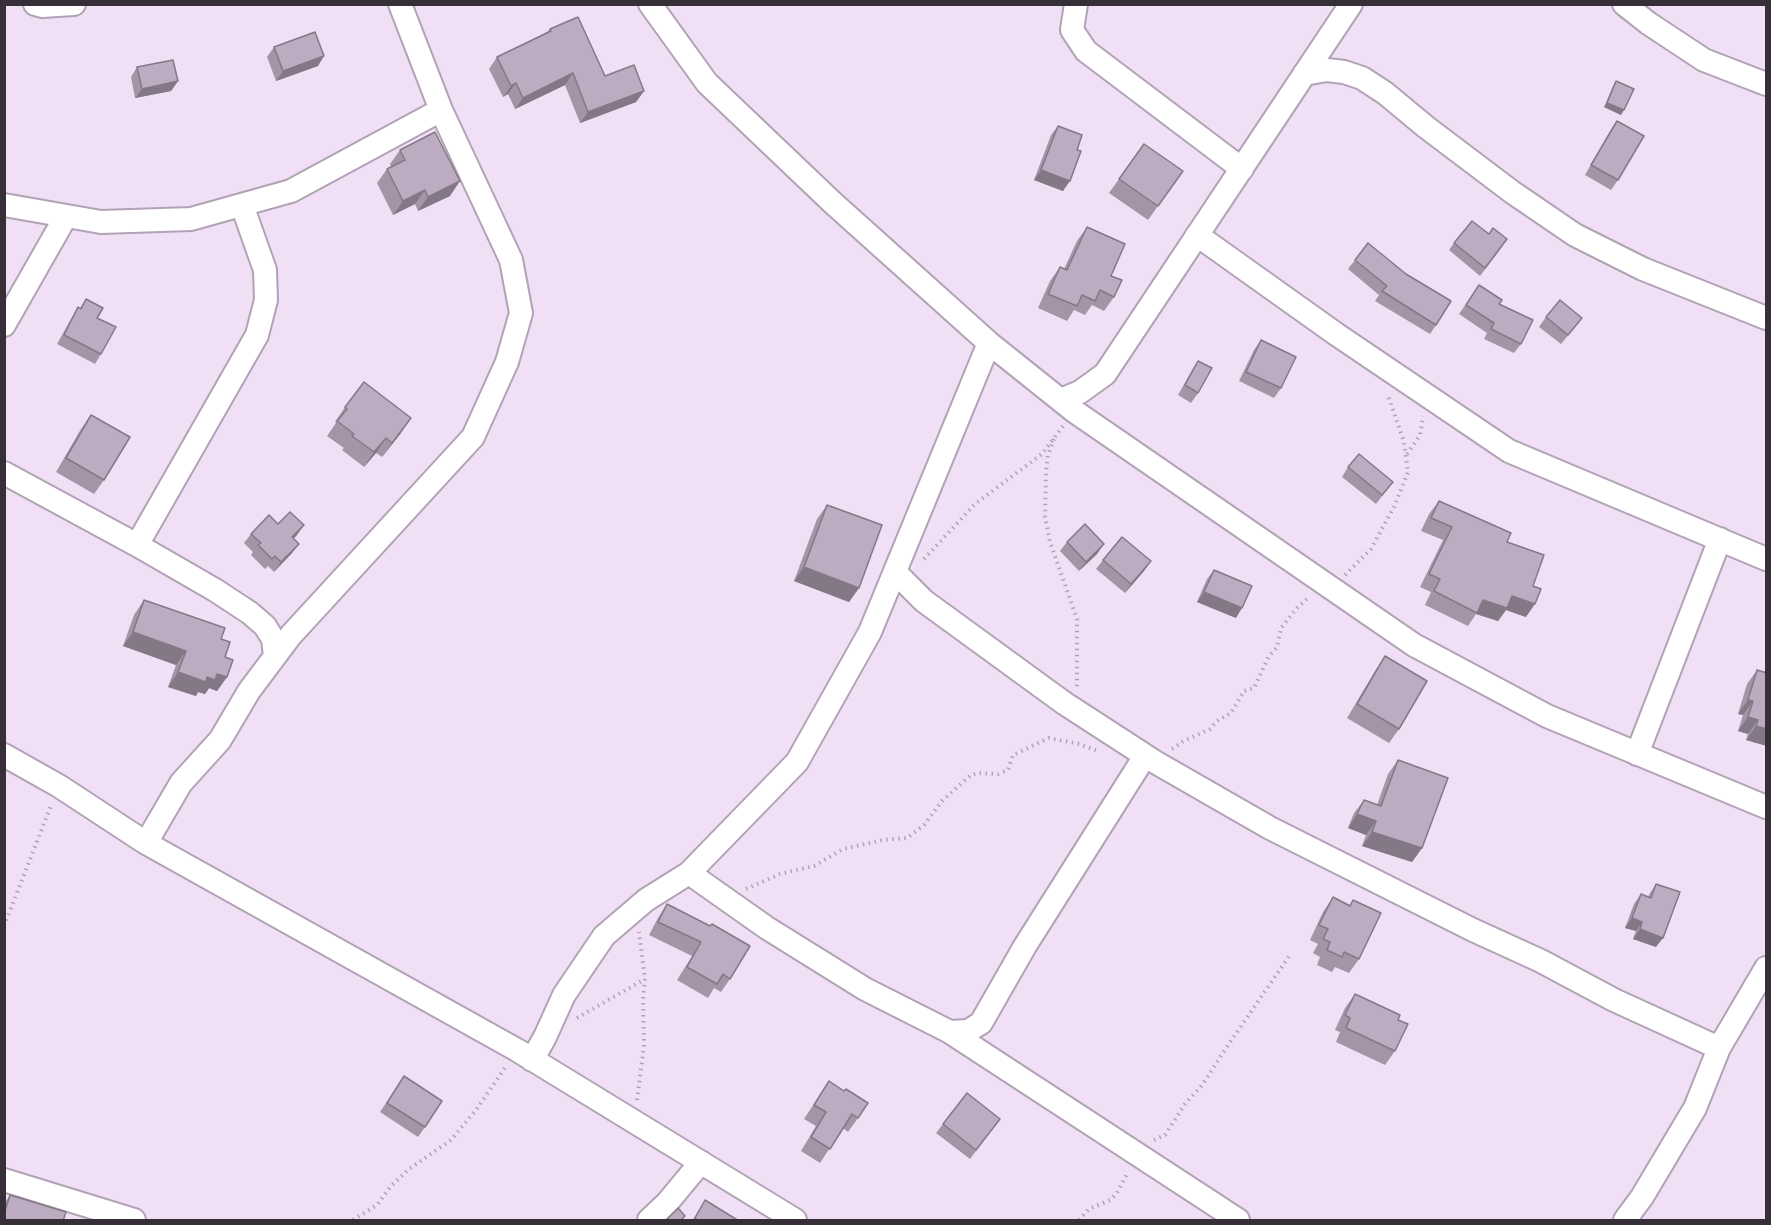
<!DOCTYPE html>
<style>
body{margin:0}
#map{position:relative;width:1771px;height:1225px;overflow:hidden;background:#f1e0f5;font-family:"Fira Sans Condensed",sans-serif}
canvas{display:block}
.frame{position:absolute;inset:0;border:6px solid #362f37;pointer-events:none}
</style>
<div id="map">
<canvas width="1771" height="1225"></canvas>
<div class="frame"></div>
</div>
<script>
const context = document.querySelector('canvas').getContext('2d');
context.lineJoin = 'round';
function shape(rows) {
  const path = new Path2D();
  for (const r of rows) {
    path.moveTo(r[0], r[1]);
    for (let i = 2; i < r.length; i += 2) path.lineTo(r[i], r[i + 1]);
  }
  return path;
}
function trace(path, color, width, dash) {
  context.strokeStyle = color;
  context.lineWidth = width;
  context.lineCap = dash ? 'butt' : 'round';
  context.setLineDash(dash || []);
  context.stroke(path);
}
function fill(path, color) {
  context.fillStyle = color;
  context.fill(path, 'evenodd');
}
const minor = shape([
 [35,4,42,6,74,4],
 [650,4,707,83,833,203,989,343,1074,411,1414,645,1547,716,1766,807],
 [1076,4,1072,30,1086,51,1242,169],
 [1624,4,1648,23,1704,60,1766,84],
 [1304,74,1327,70,1344,72,1362,78,1385,93,1426,127,1512,192,1575,235,1643,269,1766,318],
 [4,205,101,222,191,219,291,191,441,110,400,4],
 [1197,235,1336,334,1509,451,1766,559],
 [4,325,66,216],
 [1061,400,1080,392,1105,374,1351,4],
 [4,473,137,545,215,590,250,613,265,626,273,639,275,656],
 [137,545,257,335,266,300,265,270,242,205],
 [895,572,924,601,1064,703,1155,762,1270,828,1473,930,1541,961,1614,1000,1719,1048],
 [1637,754,1720,539],
 [4,755,59,786,146,843,517,1050,795,1220],
 [146,843,181,783,220,740,249,691,291,635,473,437,507,362,521,313,511,260,441,110],
 [689,873,767,928,865,989,950,1032,968,1031,981,1023,1025,946,1145,756],
 [950,1032,1238,1220],
 [532,1060,545,1037,564,995,604,936,646,900,689,873,797,762,870,632,989,343],
 [4,1180,134,1220],
 [649,1220,667,1203,701,1162],
 [1625,1220,1642,1197,1695,1108,1719,1048,1766,968]
]);
trace(minor, '#b2a2b6', 26);
trace(shape([
 [1054,439,1048,455,1046,473,1045,517,1050,542,1077,619,1077,687],
 [1407,454,1420,435,1423,416],
 [924,559,975,504,1042,454,1063,426],
 [1345,575,1371,549,1394,507,1408,472,1404,442,1388,395],
 [1172,749,1182,742,1210,729,1217,721,1231,713,1244,691,1254,688,1269,656,1277,647,1281,628,1297,608,1309,597],
 [746,889,780,874,814,866,843,849,883,840,907,838,924,825,942,801,971,775,978,773,998,774,1008,770,1013,755,1049,738,1079,744,1098,751],
 [4,926,52,803],
 [577,1018,645,979],
 [637,1100,644,1046,643,999,645,979,639,932],
 [1154,1140,1165,1135,1185,1104,1203,1084,1224,1051,1290,955],
 [353,1220,377,1205,391,1186,409,1169,451,1140,476,1110,507,1065],
 [1079,1220,1089,1209,1110,1200,1117,1193,1128,1172]
]), '#b0a3b3', 4, [1.5, 4.5]);
trace(minor, '#fff', 22);
fill(shape([
 [550,29,605,76,644,91,636,102,580,123,565,85,515,109,508,94,503,97,489,69,497,57,547,32],
 [274,47,318,66,276,81,267,57],
 [137,67,178,81,171,91,135,98,131,77],
 [1616,81,1621,115,1604,107,1613,86],
 [1617,121,1618,180,1611,190,1585,175,1610,131],
 [1058,126,1077,150,1063,191,1034,180,1051,135],
 [1144,144,1183,171,1148,220,1109,193],
 [400,150,450,196,418,211,415,204,393,215,377,183,387,169,391,167,390,164],
 [1087,227,1111,276,1114,297,1104,311,1092,305,1085,315,1074,310,1067,321,1038,308,1050,281,1060,267,1064,269,1077,241],
 [1454,243,1502,247,1480,276,1449,250],
 [1355,260,1436,325,1430,334,1375,301,1379,295,1348,269],
 [1479,285,1499,304,1521,344,1514,353,1484,339,1487,333,1459,314],
 [86,299,97,318,101,354,95,364,57,344,72,317,78,307,80,308],
 [1546,317,1575,327,1561,344,1539,327],
 [1261,340,1281,388,1274,398,1239,381,1254,350],
 [1198,361,1198,393,1191,403,1178,395,1192,370],
 [345,407,401,433,382,457,376,453,364,467,342,450,344,448,327,436,336,423,335,422],
 [91,415,104,480,94,494,56,472,81,429],
 [1348,467,1393,482,1376,504,1342,477],
 [1439,501,1507,542,1533,586,1526,617,1506,610,1498,621,1476,614,1468,626,1425,605,1431,592,1420,587,1443,540,1421,531,1429,514],
 [827,505,859,588,849,602,794,581,817,519],
 [278,524,297,535,293,539,299,544,292,553,274,572,268,566,265,569,251,555,253,552,244,543,251,534],
 [1067,542,1097,554,1079,571,1060,551],
 [1103,560,1151,561,1144,571,1125,593,1096,569],
 [1214,570,1236,618,1197,602,1207,579],
 [144,600,221,639,225,657,227,677,217,691,209,688,205,694,198,692,196,696,168,687,176,665,123,646,134,615],
 [1385,656,1399,729,1389,743,1347,718,1375,671],
 [1757,670,1767,746,1746,740,1748,734,1738,731,1743,715,1738,714,1747,684],
 [1398,760,1422,848,1412,862,1362,846,1366,835,1348,828,1354,813,1364,800,1377,805,1388,774],
 [1656,884,1656,947,1633,939,1636,931,1625,928,1634,904,1641,894,1648,897,1650,893],
 [1333,897,1350,905,1353,900,1359,959,1349,973,1335,967,1332,972,1317,965,1320,957,1313,953,1318,944,1310,940,1323,912],
 [667,904,710,926,730,979,721,992,714,988,708,998,677,980,692,956,649,935,658,918],
 [1355,994,1398,1020,1395,1051,1385,1065,1336,1042,1340,1032,1335,1030,1345,1008],
 [404,1076,425,1127,418,1137,380,1112],
 [829,1081,858,1118,848,1132,843,1128,820,1163,801,1151,816,1126,804,1119],
 [1000,1119,970,1159,936,1133,943,1124],
 [10,1195,4,1221,4,1204],
 [705,1200,739,1221,692,1221]
]), '#a394a6');
fill(shape([
 [324,56,318,66,276,81,283,71],
 [573,73,565,85,515,109,523,98],
 [178,81,171,91,135,98,142,89],
 [516,83,508,94,503,97,511,86],
 [644,91,636,102,580,123,588,112],
 [1607,103,1624,110,1621,115,1604,107],
 [1041,170,1070,181,1063,191,1034,180],
 [460,181,450,196,418,211,428,197],
 [425,190,415,204,393,215,403,201],
 [411,418,401,433,382,457,392,443],
 [386,438,376,453,364,467,374,452],
 [304,525,297,535,285,547,292,537],
 [299,544,292,553,274,572,281,562],
 [1104,544,1097,554,1079,571,1086,562],
 [1151,561,1144,571,1125,593,1131,584],
 [804,567,859,588,849,602,794,581],
 [1204,592,1242,608,1236,618,1197,602],
 [1512,596,1535,604,1526,617,1506,610,1498,621,1476,614,1483,600],
 [133,632,186,651,176,665,123,646],
 [178,672,207,677,217,674,227,677,217,691,209,688,205,694,198,692,196,696,168,687],
 [1748,700,1753,701,1743,715,1738,714],
 [1748,717,1758,720,1748,734,1738,731],
 [1756,726,1767,729,1767,746,1746,740],
 [1357,814,1376,821,1366,835,1348,828],
 [1372,832,1422,848,1412,862,1362,846],
 [1632,918,1642,922,1636,931,1625,928],
 [1640,929,1663,938,1656,947,1633,939]
]), '#847887');
const building = shape([
 [578,17,605,76,634,65,644,91,588,112,573,73,523,98,516,83,511,86,497,57,551,31,550,29,578,17],
 [315,32,324,56,283,71,274,47,315,32],
 [173,60,178,81,142,89,137,67,173,60],
 [1616,81,1634,89,1624,110,1607,103,1616,81],
 [1617,121,1644,136,1618,180,1591,165,1617,121],
 [1058,126,1082,135,1077,150,1081,151,1070,181,1041,170,1058,126],
 [435,132,460,181,428,197,425,190,403,201,387,169,405,160,400,150,435,132],
 [1144,144,1183,171,1158,206,1119,179,1144,144],
 [1472,221,1489,234,1493,228,1507,239,1485,268,1454,243,1472,221],
 [1087,227,1125,244,1111,276,1122,280,1114,297,1100,290,1095,301,1082,295,1077,306,1048,294,1060,267,1067,270,1087,227],
 [1368,243,1406,274,1451,301,1436,325,1382,291,1387,286,1355,260,1368,243],
 [1479,285,1502,300,1499,304,1533,320,1521,344,1491,329,1494,323,1466,305,1479,285],
 [86,299,103,308,97,318,116,327,101,354,64,335,78,307,81,309,86,299],
 [1560,300,1582,318,1568,335,1546,317,1560,300],
 [1261,340,1296,357,1281,388,1246,372,1261,340],
 [1198,361,1212,368,1198,393,1185,385,1198,361],
 [364,382,411,418,392,443,386,438,374,452,352,436,354,434,337,421,347,409,345,407,364,382],
 [91,415,130,437,104,480,66,458,91,415],
 [1359,454,1393,482,1382,495,1348,467,1359,454],
 [1439,501,1511,533,1507,542,1544,555,1533,586,1541,589,1535,604,1512,596,1507,608,1483,600,1477,613,1434,591,1440,579,1429,574,1452,527,1431,518,1439,501],
 [827,505,882,525,859,588,804,567,827,505],
 [290,512,304,525,292,537,299,544,281,562,275,556,272,559,258,545,261,543,251,534,269,515,278,524,290,512],
 [1085,524,1104,544,1086,562,1067,542,1085,524],
 [1122,537,1151,561,1131,584,1103,560,1122,537],
 [1214,570,1252,586,1242,608,1204,592,1214,570],
 [144,600,225,628,221,639,230,642,225,657,233,660,227,677,217,674,215,680,207,677,206,682,178,672,186,651,133,632,144,600],
 [1385,656,1427,681,1399,729,1357,704,1385,656],
 [1757,670,1767,673,1767,729,1756,726,1758,720,1748,717,1753,701,1748,700,1757,670],
 [1398,760,1448,778,1422,848,1372,832,1376,821,1357,814,1364,800,1381,806,1398,760],
 [1656,884,1680,892,1663,938,1640,929,1642,922,1632,918,1641,894,1651,898,1656,884],
 [1333,897,1350,906,1353,900,1381,913,1359,959,1344,952,1342,957,1327,950,1330,942,1323,939,1328,929,1319,925,1333,897],
 [667,904,710,926,712,924,750,946,730,979,723,974,717,984,687,967,701,942,658,922,667,904],
 [1355,994,1400,1015,1398,1020,1408,1024,1395,1051,1346,1028,1350,1018,1345,1015,1355,994],
 [404,1076,442,1101,425,1127,387,1103,404,1076],
 [829,1081,844,1091,846,1089,868,1103,858,1118,852,1114,830,1149,811,1137,826,1112,814,1105,829,1081],
 [967,1093,1000,1119,976,1150,943,1124,967,1093],
 [10,1195,66,1212,63,1221,4,1221,4,1214,10,1195],
 [705,1200,739,1221,699,1221,695,1218,705,1200],
 [678,1208,685,1216,680,1221,665,1221,678,1208]
]);
fill(building, '#bdacc1');
trace(building, '#847887', 1.5);
</script>
